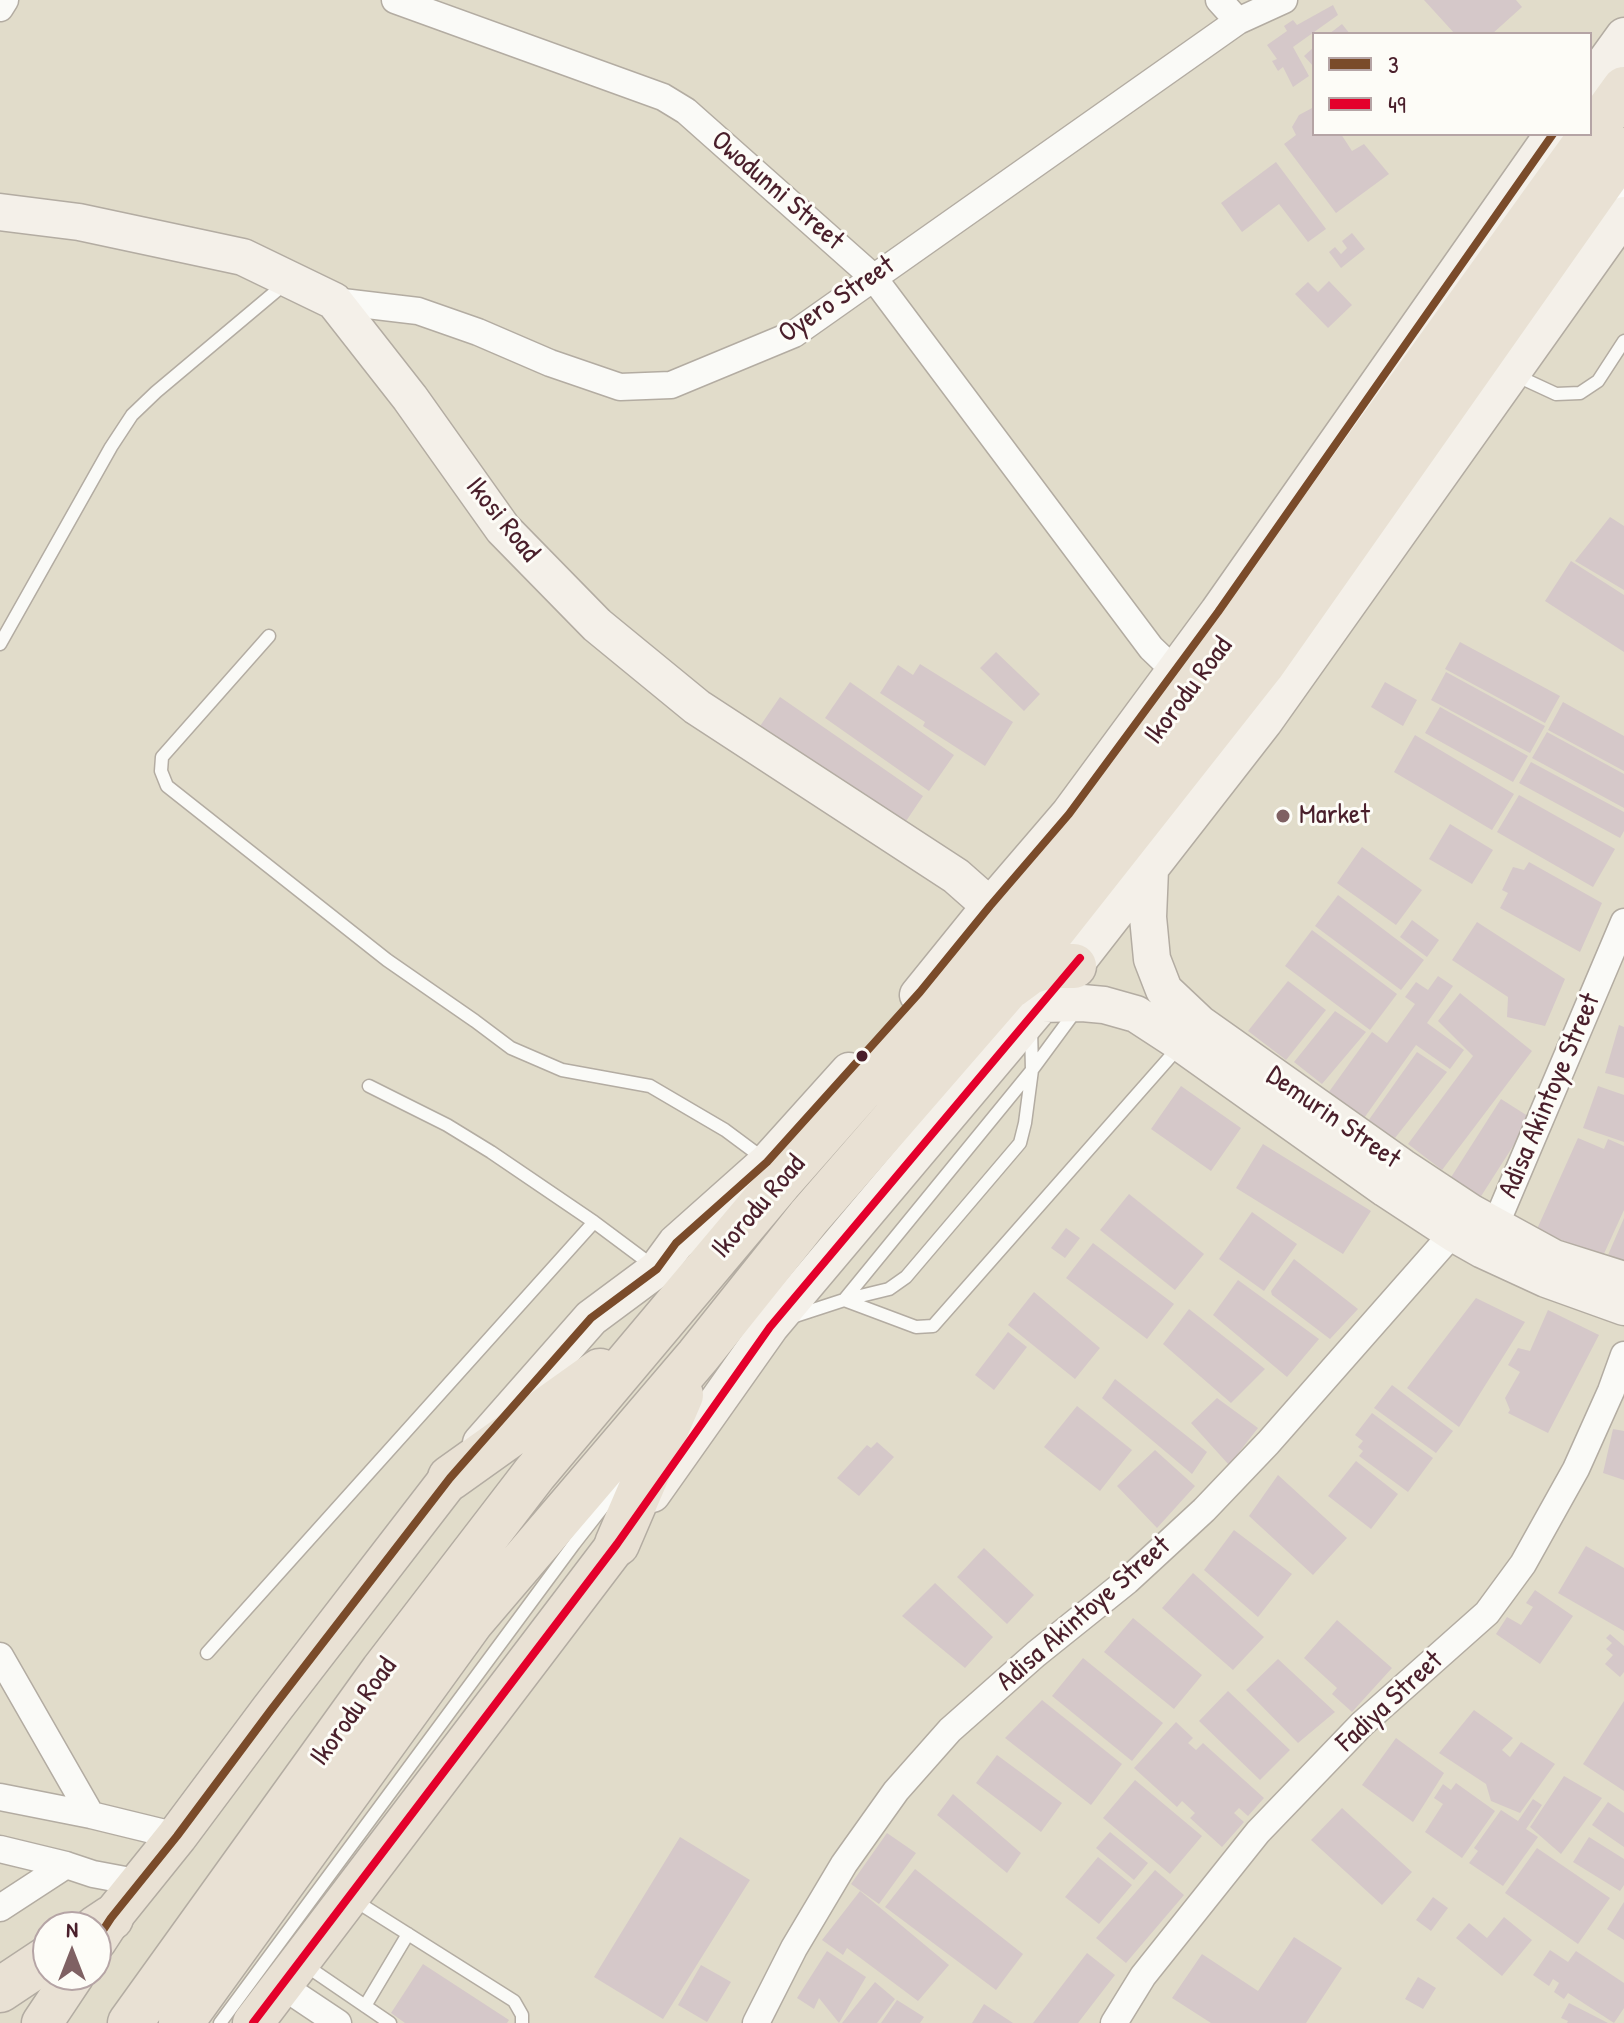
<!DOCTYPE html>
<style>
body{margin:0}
#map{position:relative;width:1624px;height:2023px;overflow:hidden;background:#e1dcca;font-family:"Patrick Hand",sans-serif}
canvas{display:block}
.legend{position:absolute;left:1312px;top:32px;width:280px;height:104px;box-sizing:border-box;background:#fdfcf7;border:2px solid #b5a4a5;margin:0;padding:10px 14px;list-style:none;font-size:24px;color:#4a1f2b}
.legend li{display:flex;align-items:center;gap:16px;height:40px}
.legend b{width:40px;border:2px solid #b5a4a5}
.north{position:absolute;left:32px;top:1911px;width:80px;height:80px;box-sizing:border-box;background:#fdfcf7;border:2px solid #b5a4a5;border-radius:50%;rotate:0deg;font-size:22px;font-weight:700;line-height:32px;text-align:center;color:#4a1f2b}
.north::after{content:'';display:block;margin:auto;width:28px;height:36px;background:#7f6163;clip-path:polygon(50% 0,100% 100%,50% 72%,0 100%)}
</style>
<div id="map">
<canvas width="1624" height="2023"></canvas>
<ul class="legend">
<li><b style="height:10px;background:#7a4b2a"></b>3</li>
<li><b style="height:10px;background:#e4002b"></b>49</li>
</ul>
<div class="north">N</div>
</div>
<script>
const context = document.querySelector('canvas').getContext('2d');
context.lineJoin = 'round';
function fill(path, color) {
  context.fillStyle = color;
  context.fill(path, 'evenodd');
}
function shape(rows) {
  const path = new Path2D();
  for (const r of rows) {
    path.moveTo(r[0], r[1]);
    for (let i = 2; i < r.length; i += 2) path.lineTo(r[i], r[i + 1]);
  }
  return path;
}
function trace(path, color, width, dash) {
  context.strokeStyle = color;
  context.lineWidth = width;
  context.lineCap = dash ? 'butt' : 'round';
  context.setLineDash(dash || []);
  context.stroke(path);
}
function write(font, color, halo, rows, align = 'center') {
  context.font = font + ' "Patrick Hand",sans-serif';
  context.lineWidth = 6;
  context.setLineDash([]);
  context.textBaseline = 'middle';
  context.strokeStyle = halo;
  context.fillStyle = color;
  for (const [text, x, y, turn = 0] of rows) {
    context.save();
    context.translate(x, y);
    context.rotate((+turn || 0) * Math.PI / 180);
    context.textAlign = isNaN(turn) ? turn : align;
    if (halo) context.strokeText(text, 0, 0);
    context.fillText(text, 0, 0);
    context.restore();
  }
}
fill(shape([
 [1424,0,1516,0,1522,7,1492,34,1455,34],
 [1333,5,1338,15,1293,47,1309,76,1293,87,1283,67,1278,71,1272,61,1277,59,1267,45,1287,31,1284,26,1293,20,1297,25],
 [1342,24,1350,34,1329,34],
 [1314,47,1314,67,1304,56],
 [1314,107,1314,134,1341,134,1352,151,1364,144,1389,174,1336,213,1284,144,1296,135,1292,127,1299,115],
 [1276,162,1326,229,1308,242,1279,204,1242,232,1221,203],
 [1352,233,1365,249,1341,268,1329,252,1335,247,1341,254,1347,248,1342,241],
 [1329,281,1352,305,1328,328,1295,294,1308,282,1318,292],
 [1610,517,1624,526,1624,590,1575,561],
 [1571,561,1624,595,1624,652,1545,601],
 [1460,642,1560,696,1545,723,1445,669],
 [996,652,1040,694,1024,711,980,668],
 [920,664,1013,722,985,766,923,726,925,722,880,693,898,665,913,675],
 [1446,672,1545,726,1530,753,1431,700],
 [850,682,954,755,929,791,825,718],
 [1385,682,1417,700,1403,726,1371,707],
 [780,697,923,796,902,827,758,729],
 [1563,702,1624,736,1624,771,1548,730],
 [1440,707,1528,756,1513,782,1425,733],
 [1547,732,1624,774,1624,808,1532,758],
 [1415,735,1514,794,1492,830,1394,772],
 [1531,762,1624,812,1624,831,1620,838,1519,783],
 [1519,795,1615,849,1593,887,1497,832],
 [1450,824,1493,850,1472,884,1429,859],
 [1362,847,1422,890,1396,925,1337,883],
 [1529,862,1602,903,1580,952,1500,908,1508,893,1502,890,1513,867,1524,870],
 [1338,895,1424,960,1401,990,1315,926],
 [1412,920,1439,940,1427,957,1400,937],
 [1477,922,1565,979,1545,1026,1507,1017,1508,997,1452,960],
 [1312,930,1397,994,1370,1030,1285,966],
 [1438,976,1453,986,1427,1023,1464,1050,1450,1069,1416,1045,1362,1121,1326,1096,1372,1032,1387,1043,1415,1004,1405,997,1416,982,1428,990],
 [1288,981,1326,1010,1286,1060,1248,1031],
 [1460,993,1532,1051,1442,1170,1408,1144,1473,1056,1438,1021],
 [1335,1011,1366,1032,1322,1084,1294,1062],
 [1619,1025,1624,1027,1624,1078,1605,1073],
 [1417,1052,1447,1072,1395,1138,1368,1121],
 [1181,1086,1241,1128,1211,1171,1151,1129],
 [1598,1086,1624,1095,1624,1142,1583,1128],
 [1501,1099,1531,1118,1478,1201,1448,1182],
 [1578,1138,1604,1149,1608,1139,1624,1146,1624,1210,1602,1258,1537,1229],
 [1263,1144,1371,1211,1343,1254,1236,1188],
 [1129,1194,1204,1254,1175,1290,1100,1230],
 [1252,1212,1297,1244,1264,1291,1219,1259],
 [1624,1218,1624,1270,1605,1262],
 [1066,1228,1080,1238,1065,1258,1051,1248],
 [1093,1243,1174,1304,1147,1339,1066,1278],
 [1294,1259,1358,1309,1330,1339,1272,1295,1271,1291],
 [1238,1280,1319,1339,1287,1377,1213,1315],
 [1034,1292,1100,1348,1075,1379,1008,1325],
 [1476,1298,1525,1322,1459,1427,1407,1388],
 [1189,1309,1265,1369,1231,1403,1163,1344],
 [1548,1310,1599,1335,1548,1433,1508,1413,1510,1410,1505,1398,1520,1372,1508,1365,1518,1348,1530,1351],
 [1008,1332,1027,1347,994,1390,975,1375],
 [1115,1379,1207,1452,1192,1474,1102,1398],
 [1392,1385,1453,1431,1436,1453,1374,1408],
 [1217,1398,1258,1428,1229,1465,1191,1423],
 [1077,1406,1132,1450,1100,1491,1044,1447],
 [1372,1413,1433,1458,1408,1492,1359,1456,1363,1451,1358,1447,1363,1441,1355,1435],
 [1613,1429,1624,1431,1624,1480,1603,1473],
 [877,1442,894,1457,859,1496,837,1478,867,1445,871,1448],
 [1155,1450,1195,1486,1157,1528,1117,1486],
 [1356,1461,1398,1494,1371,1529,1328,1496],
 [1278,1475,1347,1538,1313,1575,1249,1516],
 [1234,1530,1292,1574,1258,1617,1204,1570],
 [1586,1546,1624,1568,1624,1631,1558,1593],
 [984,1548,1034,1595,1007,1624,957,1577],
 [1193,1573,1264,1637,1233,1670,1162,1608],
 [935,1583,993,1637,965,1668,902,1616],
 [1535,1590,1573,1616,1540,1664,1496,1634,1507,1617,1521,1625,1533,1607,1526,1603],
 [1133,1618,1202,1675,1174,1709,1104,1652],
 [1337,1620,1392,1668,1352,1712,1332,1694,1337,1688,1304,1658],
 [1610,1634,1624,1646,1624,1672,1620,1677,1605,1664,1613,1655,1606,1649,1612,1643,1606,1638],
 [1083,1658,1163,1723,1132,1761,1052,1696],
 [1278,1659,1335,1712,1298,1743,1246,1690],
 [1228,1691,1290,1750,1260,1780,1199,1721],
 [1042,1700,1122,1764,1091,1805,1005,1738],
 [1624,1701,1624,1791,1583,1764],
 [1474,1710,1513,1738,1502,1750,1510,1757,1521,1742,1555,1764,1520,1813,1491,1801,1486,1784,1439,1753],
 [1176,1722,1193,1738,1188,1743,1196,1750,1203,1743,1264,1798,1248,1816,1239,1808,1234,1813,1244,1822,1222,1847,1190,1818,1195,1813,1182,1801,1177,1807,1134,1768],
 [1396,1738,1444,1773,1413,1822,1362,1785],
 [997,1755,1062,1803,1041,1832,976,1783],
 [1564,1776,1602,1798,1561,1854,1530,1827],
 [1135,1780,1202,1836,1170,1874,1103,1818],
 [1456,1783,1495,1811,1462,1858,1425,1832,1443,1804,1434,1798,1443,1784,1451,1790],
 [953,1794,1021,1853,1007,1873,937,1815],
 [1533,1799,1542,1805,1526,1829,1538,1837,1503,1886,1469,1863,1478,1851,1474,1848,1501,1810,1518,1821],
 [1608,1802,1624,1813,1624,1847,1592,1825],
 [1342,1808,1412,1872,1382,1905,1311,1840],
 [1110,1832,1148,1863,1134,1880,1096,1848],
 [887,1833,916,1853,879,1904,851,1884],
 [680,1837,750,1880,663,2019,594,1977],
 [1589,1837,1624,1859,1624,1885,1620,1891,1573,1862],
 [1537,1848,1610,1898,1578,1944,1505,1893],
 [1098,1857,1132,1885,1099,1924,1065,1897],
 [915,1869,1023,1954,996,1990,885,1907],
 [1155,1870,1184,1895,1126,1963,1096,1938],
 [860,1891,949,1965,918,2001,847,1948,843,1955,822,1940],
 [1433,1897,1448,1908,1431,1931,1416,1920],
 [1624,1902,1624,1940,1607,1929],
 [1504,1917,1532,1940,1502,1976,1456,1938,1469,1923,1487,1938],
 [1294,1937,1342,1968,1306,2023,1211,2023,1172,1998,1202,1954,1258,1991],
 [1550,1950,1568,1962,1576,1951,1624,1983,1624,2008,1614,2023,1568,1993,1564,1999,1554,1992,1559,1983,1553,1979,1549,1986,1533,1975],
 [827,1951,866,1977,839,2023,819,1998,814,2009,797,1998],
 [1087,1953,1115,1975,1078,2023,1033,2023],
 [423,1964,509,2020,507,2023,405,2023,391,2013],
 [701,1965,731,1982,707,2022,678,2005],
 [1418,1977,1436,1988,1423,2009,1405,1999],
 [875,1982,895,1999,877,2023,842,2023],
 [897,2000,924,2017,920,2023,881,2023],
 [1569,2003,1608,2023,1567,2023,1568,2021,1561,2018],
 [984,2004,1013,2023,972,2023]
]), '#d5c8c9');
const lane = shape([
 [1608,212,1624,189],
 [1515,375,1556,394,1580,393,1598,381,1624,341],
 [269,636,162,757,161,771,167,786,387,960,475,1021,511,1048,562,1070,650,1086,725,1130,764,1159],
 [0,644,111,447,132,415,156,392,287,282],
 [1077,1009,1032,1070,844,1300,916,1327,933,1326,1178,1048],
 [369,1086,447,1125,491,1152,594,1222,653,1266],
 [795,1316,844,1300,889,1289,906,1277,1020,1143,1025,1123,1032,1070,1031,1029],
 [207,1653,594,1222],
 [354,1900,514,2001,522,2015,522,2023],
 [305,1965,390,2023],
 [365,2006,408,1934],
 [220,2023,574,1544,624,1480]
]);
const street = shape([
 [395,0,663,97,686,111,873,277,1151,648,1175,671],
 [1219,0,1238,21],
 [0,8,5,0],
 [334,301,418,311,478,332,550,363,620,387,671,385,794,334,1238,21,1284,0],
 [1495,1226,1624,922],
 [0,1656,91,1815],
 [0,1797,91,1815,177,1836],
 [0,1849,66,1865,93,1874,141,1883],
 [0,1908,66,1865],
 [281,1985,338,2023],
 [756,2023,794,1948,844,1864,896,1791,950,1730,1036,1654,1127,1581,1204,1510,1268,1443,1453,1233],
 [1114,2023,1143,1976,1258,1832,1362,1724,1487,1613,1523,1564,1576,1469,1611,1391,1624,1355]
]);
const secondary = shape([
 [1590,83,1624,36],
 [0,212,79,222,243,257,334,301,410,398,503,529,597,625,697,707,956,876,990,906],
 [1150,869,1148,917,1152,959,1164,990,1200,1024,1402,1167,1470,1212,1554,1258,1624,1280],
 [918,995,990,906,1069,814,1218,612,1553,134],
 [1042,1004,1082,1003,1104,1005,1136,1014,1182,1044,1386,1189,1453,1233,1483,1250,1546,1279,1624,1307],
 [481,1443,591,1318,657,1269,676,1243,767,1162,849,1071],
 [652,1494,770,1327,1074,966,1264,722,1624,215]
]);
const primary = shape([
 [96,1941,111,1918,177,1836,271,1710,450,1478],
 [42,2023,74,1975],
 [253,2023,617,1544]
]);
const highway = shape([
 [1011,986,1030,972,1049,966,1074,966],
 [450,1478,600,1371],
 [617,1544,681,1395],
 [96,1928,111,1918],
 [0,1990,48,1958],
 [130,2023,383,1671,535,1473,779,1183,1007,924,1190,692,1624,89],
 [181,2023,471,1622,698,1356,809,1217,1006,990,1262,665,1624,150]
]);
trace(lane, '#b3aca2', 15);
trace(street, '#b3aca2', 29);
trace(secondary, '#b3aca2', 39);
trace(primary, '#b3aca2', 43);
trace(highway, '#b3aca2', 47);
trace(lane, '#fafaf7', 12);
trace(street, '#fafaf7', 26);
trace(secondary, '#f4f0e9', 36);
trace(primary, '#e9e1d4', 40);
trace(highway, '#e9e1d4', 44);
trace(shape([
 [96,1941,111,1918,177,1836,271,1710,450,1478,591,1318,657,1269,676,1243,767,1162,920,992,990,906,1069,814,1218,612,1553,134]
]), '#7a4b2a', 8);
trace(shape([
 [253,2023,617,1544,770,1327,1080,958]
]), '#e4002b', 8);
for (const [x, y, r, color] of [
 [1283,816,8,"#7f6163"],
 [862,1056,7,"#4a1f2b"]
]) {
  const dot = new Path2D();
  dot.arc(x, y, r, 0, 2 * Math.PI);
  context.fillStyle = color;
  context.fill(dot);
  trace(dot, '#fdfcf7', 3);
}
write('28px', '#4a1f2b', '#fdfcf7', [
 ["Owodunni Street",777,191,41],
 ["Oyero Street",837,300,-34],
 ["Ikosi Road",502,520,51],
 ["Ikorodu Road",1189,691,-53],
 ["Adisa Akintoye Street",1550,1096,-67],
 ["Demurin Street",1333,1118,35],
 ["Ikorodu Road",759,1207,-49],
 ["Adisa Akintoye Street",1084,1614,-41],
 ["Fadiya Street",1390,1702,-43],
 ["Ikorodu Road",354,1712,-54]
]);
write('28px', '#4a1f2b', '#fdfcf7', [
 ["Market",1299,816]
], 'left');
</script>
